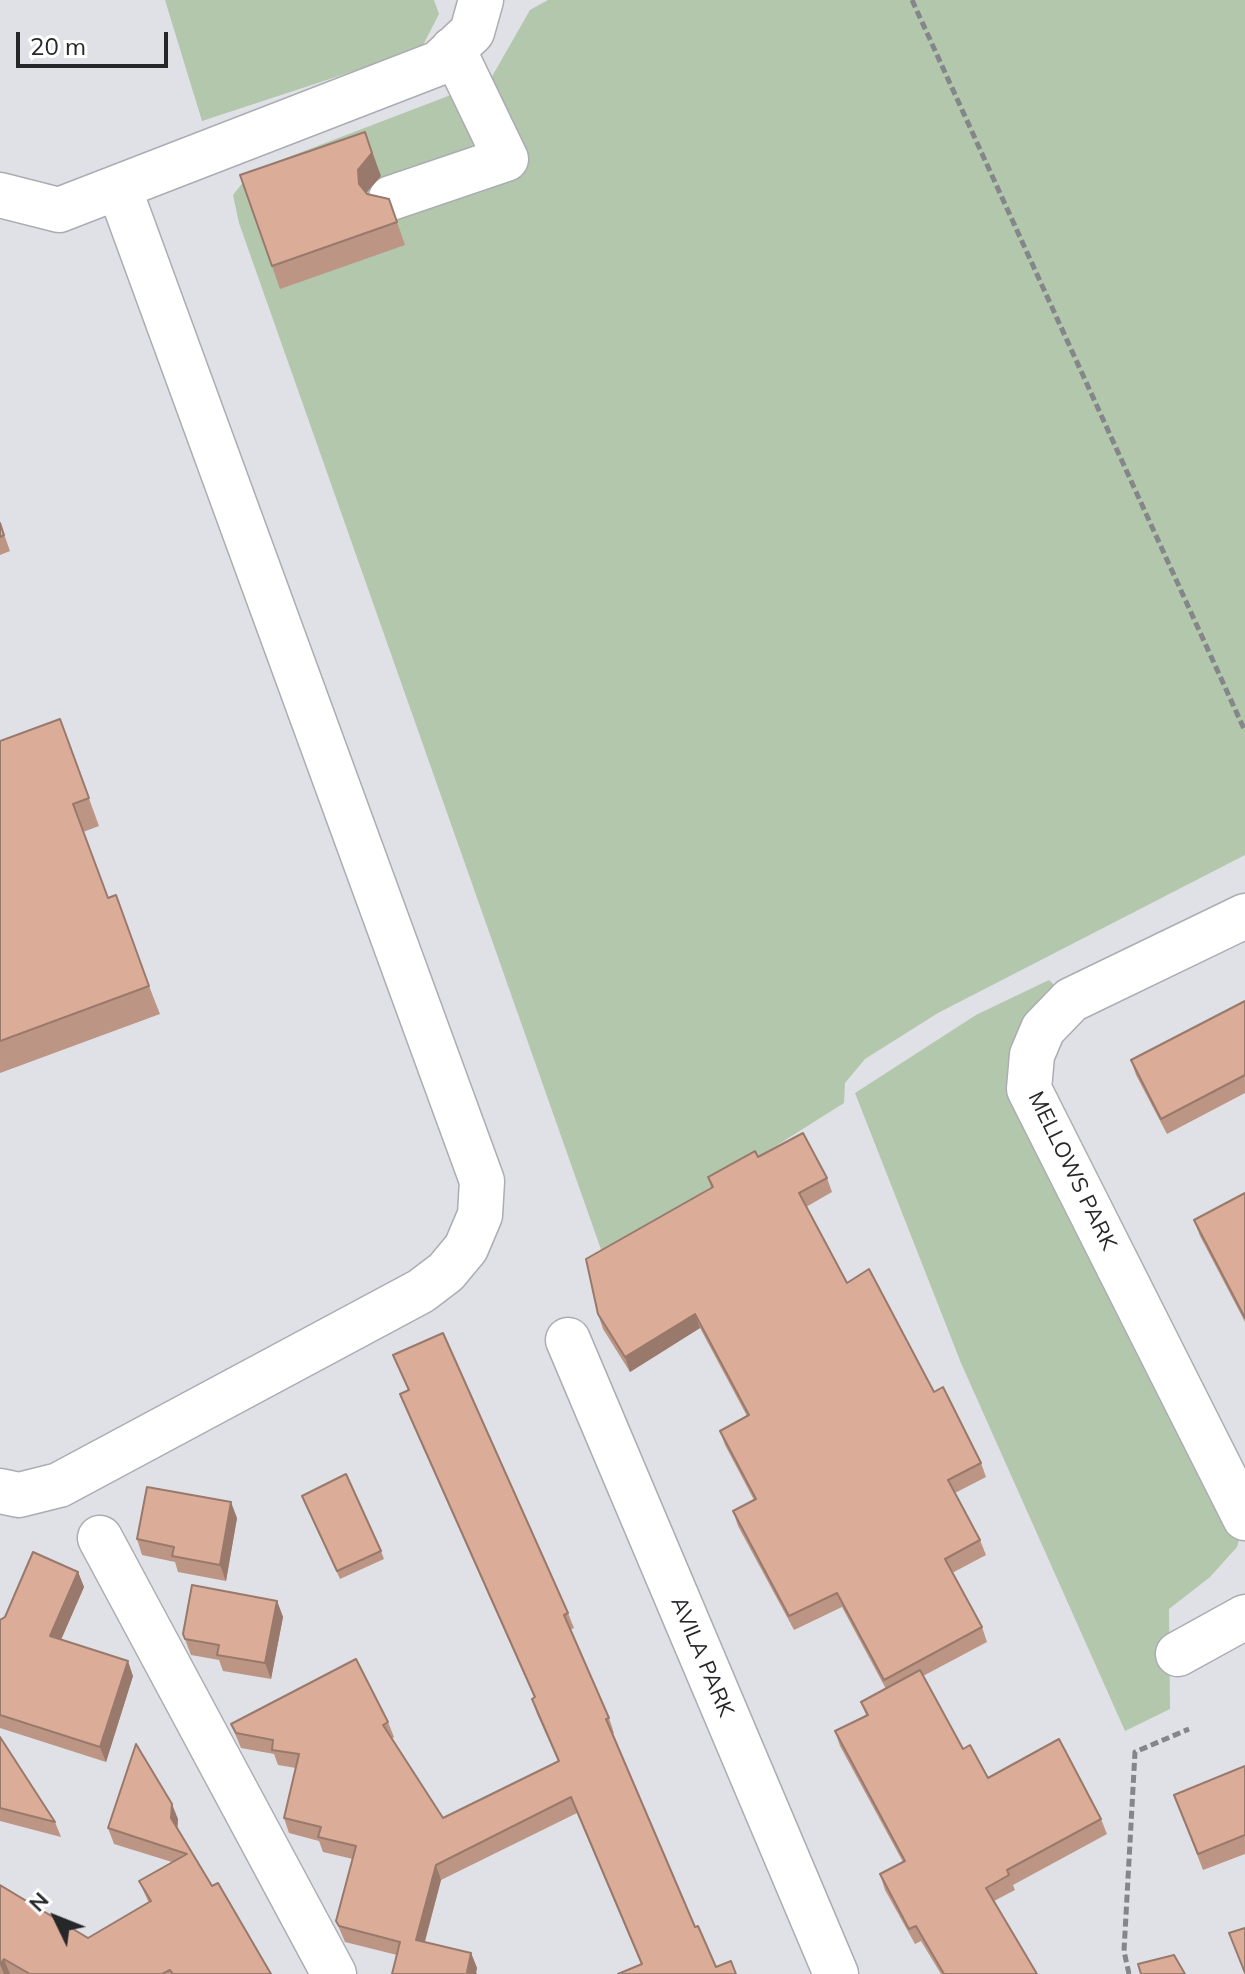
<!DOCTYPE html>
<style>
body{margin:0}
#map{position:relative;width:1245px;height:1974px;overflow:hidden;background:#dfe1e7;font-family:Mulish,sans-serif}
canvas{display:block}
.north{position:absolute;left:16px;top:1878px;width:80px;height:80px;-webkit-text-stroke:6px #fff;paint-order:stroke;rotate:313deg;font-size:22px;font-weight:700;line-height:32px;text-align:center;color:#262729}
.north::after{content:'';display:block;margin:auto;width:28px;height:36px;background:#262729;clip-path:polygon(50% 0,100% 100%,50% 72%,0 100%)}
.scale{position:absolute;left:16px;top:32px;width:152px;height:36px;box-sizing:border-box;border:4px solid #262729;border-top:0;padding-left:10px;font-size:24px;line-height:28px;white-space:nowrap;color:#262729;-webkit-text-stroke:6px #fff;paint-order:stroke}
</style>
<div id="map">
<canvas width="1245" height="1974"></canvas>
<div class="north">N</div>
<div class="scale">20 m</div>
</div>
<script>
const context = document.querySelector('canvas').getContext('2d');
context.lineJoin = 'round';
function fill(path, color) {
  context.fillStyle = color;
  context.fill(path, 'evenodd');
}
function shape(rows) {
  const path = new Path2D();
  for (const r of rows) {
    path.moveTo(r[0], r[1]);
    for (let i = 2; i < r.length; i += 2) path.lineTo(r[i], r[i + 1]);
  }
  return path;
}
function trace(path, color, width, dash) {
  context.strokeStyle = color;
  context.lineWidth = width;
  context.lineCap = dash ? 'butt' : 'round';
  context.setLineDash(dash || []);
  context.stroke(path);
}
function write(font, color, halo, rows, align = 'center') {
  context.font = font + ' Mulish,sans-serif';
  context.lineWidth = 6;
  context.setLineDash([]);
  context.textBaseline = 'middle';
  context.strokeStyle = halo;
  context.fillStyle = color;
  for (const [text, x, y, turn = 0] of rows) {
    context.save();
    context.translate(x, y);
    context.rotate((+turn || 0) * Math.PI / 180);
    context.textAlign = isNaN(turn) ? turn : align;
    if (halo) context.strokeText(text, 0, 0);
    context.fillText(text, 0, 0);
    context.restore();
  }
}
fill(shape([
 [165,0,434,0,439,14,421,49,202,121],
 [548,0,1245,0,1245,855,938,1013,865,1059,845,1083,844,1103,603,1255,239,223,233,195,252,171,490,80,530,10],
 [1049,980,1070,1000,1031,1054,1244,1523,1237,1547,1210,1577,1169,1609,1170,1709,1125,1731,961,1363,855,1093,976,1015]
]), '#b2c7ac');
const minor = shape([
 [0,195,59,210,439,63,472,32,481,0],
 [391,198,506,159,453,49],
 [1245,916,1071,1000,1043,1029,1032,1055,1029,1089,1245,1518],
 [568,1340,836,1974],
 [0,1491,19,1495,59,1485,421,1291,446,1272,466,1248,480,1215,482,1181,119,188],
 [100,1538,334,1974],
 [1178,1654,1245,1617]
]);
trace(minor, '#abadb3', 47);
trace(shape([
 [912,0,1245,731],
 [1129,1974,1124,1951,1135,1752,1189,1729]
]), '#84868a', 5, [8, 4]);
trace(minor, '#fff', 44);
fill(shape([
 [240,175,381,176,367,192,367,194,389,199,405,245,280,289],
 [0,523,10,551,0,555],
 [60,719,99,826,83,832,108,898,149,986,160,1014,0,1073,0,741],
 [1245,1001,1245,1093,1167,1134,1136,1075,1131,1060],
 [758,1157,827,1178,832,1192,806,1207,847,1283,934,1392,981,1463,986,1477,955,1493,980,1540,986,1555,952,1573,982,1627,987,1642,923,1676,963,1749,988,1778,1101,1819,1107,1834,1013,1885,1015,1890,994,1901,1037,1974,941,1974,921,1941,915,1944,885,1890,880,1874,903,1862,840,1746,835,1731,866,1715,861,1702,886,1689,842,1607,794,1630,738,1526,733,1511,754,1500,725,1445,720,1431,747,1416,700,1328,630,1372,603,1329,598,1314,711,1187,708,1177],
 [1245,1193,1245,1322,1200,1236,1194,1220],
 [393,1355,568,1613,574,1628,570,1630,609,1718,614,1733,612,1734,695,1927,716,1967,736,1974,641,1964,577,1813,441,1880,425,1942,471,1953,477,1968,397,1955,345,1942,336,1921,353,1859,323,1852,319,1841,289,1833,284,1818,296,1768,278,1765,274,1754,241,1748,231,1724,388,1722,394,1737,392,1739,443,1818,558,1761,537,1714,532,1699,534,1697,406,1409,400,1394,408,1390],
 [302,1496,381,1551,384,1559,340,1579],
 [237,1518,226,1581,178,1572,175,1562,142,1555,137,1539],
 [78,1572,84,1587,61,1640,133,1676,106,1762,0,1728,0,1620],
 [277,1601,283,1617,271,1679,223,1671,219,1660,191,1655,183,1634],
 [0,1737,55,1822,61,1837,0,1821],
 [1245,1766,1245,1854,1203,1870,1174,1795],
 [178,1819,177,1829,212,1886,271,1974,0,1974,0,1885,88,1938,149,1903,139,1881,172,1862,114,1844,108,1828]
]), '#bc9584');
fill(shape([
 [365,132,381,176,367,192,368,207,359,184,358,170],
 [695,1314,700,1328,630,1372,625,1357],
 [231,1502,237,1518,226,1581,220,1565],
 [78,1572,84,1587,56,1651,50,1636],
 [277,1601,283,1617,271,1679,265,1663],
 [128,1661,133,1676,106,1762,100,1747],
 [172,1804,178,1819,177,1834,171,1818],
 [436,1865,441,1880,421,1955,416,1940],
 [471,1953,477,1968,476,1974,467,1972],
 [4,1959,10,1974,4,1974,0,1964]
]), '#99796b');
const building = shape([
 [365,132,372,153,358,170,359,184,367,194,389,199,397,222,272,266,240,175,365,132],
 [0,523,4,535,0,537,0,523],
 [60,719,89,798,73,804,108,898,116,895,149,986,0,1041,0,741,60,719],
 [1245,1001,1245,1075,1161,1119,1131,1060,1245,1001],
 [803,1133,827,1178,799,1193,847,1283,869,1269,934,1392,943,1387,981,1463,948,1480,980,1540,945,1559,982,1627,884,1680,837,1593,789,1616,733,1511,756,1499,720,1431,749,1415,695,1314,625,1357,598,1314,586,1259,713,1187,708,1177,755,1151,758,1157,803,1133],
 [1245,1193,1245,1318,1194,1220,1245,1193],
 [443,1333,568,1613,564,1615,609,1718,606,1719,695,1927,698,1926,716,1967,731,1961,736,1974,618,1974,642,1964,571,1797,436,1865,416,1940,471,1953,467,1972,476,1974,392,1974,400,1942,339,1926,336,1921,356,1846,318,1837,321,1827,284,1818,299,1754,272,1750,273,1740,236,1733,231,1724,356,1659,388,1722,383,1725,443,1818,559,1761,532,1699,535,1697,400,1394,409,1390,393,1355,443,1333],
 [346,1474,381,1551,337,1571,302,1496,346,1474],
 [147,1487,231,1502,220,1565,172,1556,174,1547,137,1539,147,1487],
 [33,1552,78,1572,50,1636,128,1661,100,1747,0,1715,0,1620,5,1617,33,1552],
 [192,1585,277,1601,265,1663,217,1655,219,1645,185,1639,183,1634,192,1585],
 [920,1670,963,1749,970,1745,988,1778,1059,1739,1101,1819,1007,1870,1009,1875,986,1888,1037,1974,944,1974,916,1926,909,1929,880,1874,905,1861,835,1731,868,1715,861,1702,920,1670],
 [0,1737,55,1822,0,1808,0,1737],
 [136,1744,172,1804,171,1818,212,1886,218,1883,271,1974,173,1974,170,1970,162,1974,30,1974,4,1959,0,1964,0,1885,88,1938,151,1901,139,1881,187,1854,108,1828,136,1744],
 [1245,1766,1245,1835,1198,1854,1174,1795,1245,1766],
 [1245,1928,1245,1973,1229,1933,1245,1928],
 [1174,1955,1185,1974,1141,1974,1138,1964,1174,1955]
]);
fill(building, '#dbad99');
trace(building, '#99796b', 2);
write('22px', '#262729', '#fff', [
 ["MELLOWS PARK",1072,1171,64],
 ["AVILA PARK",702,1657,67]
]);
</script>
